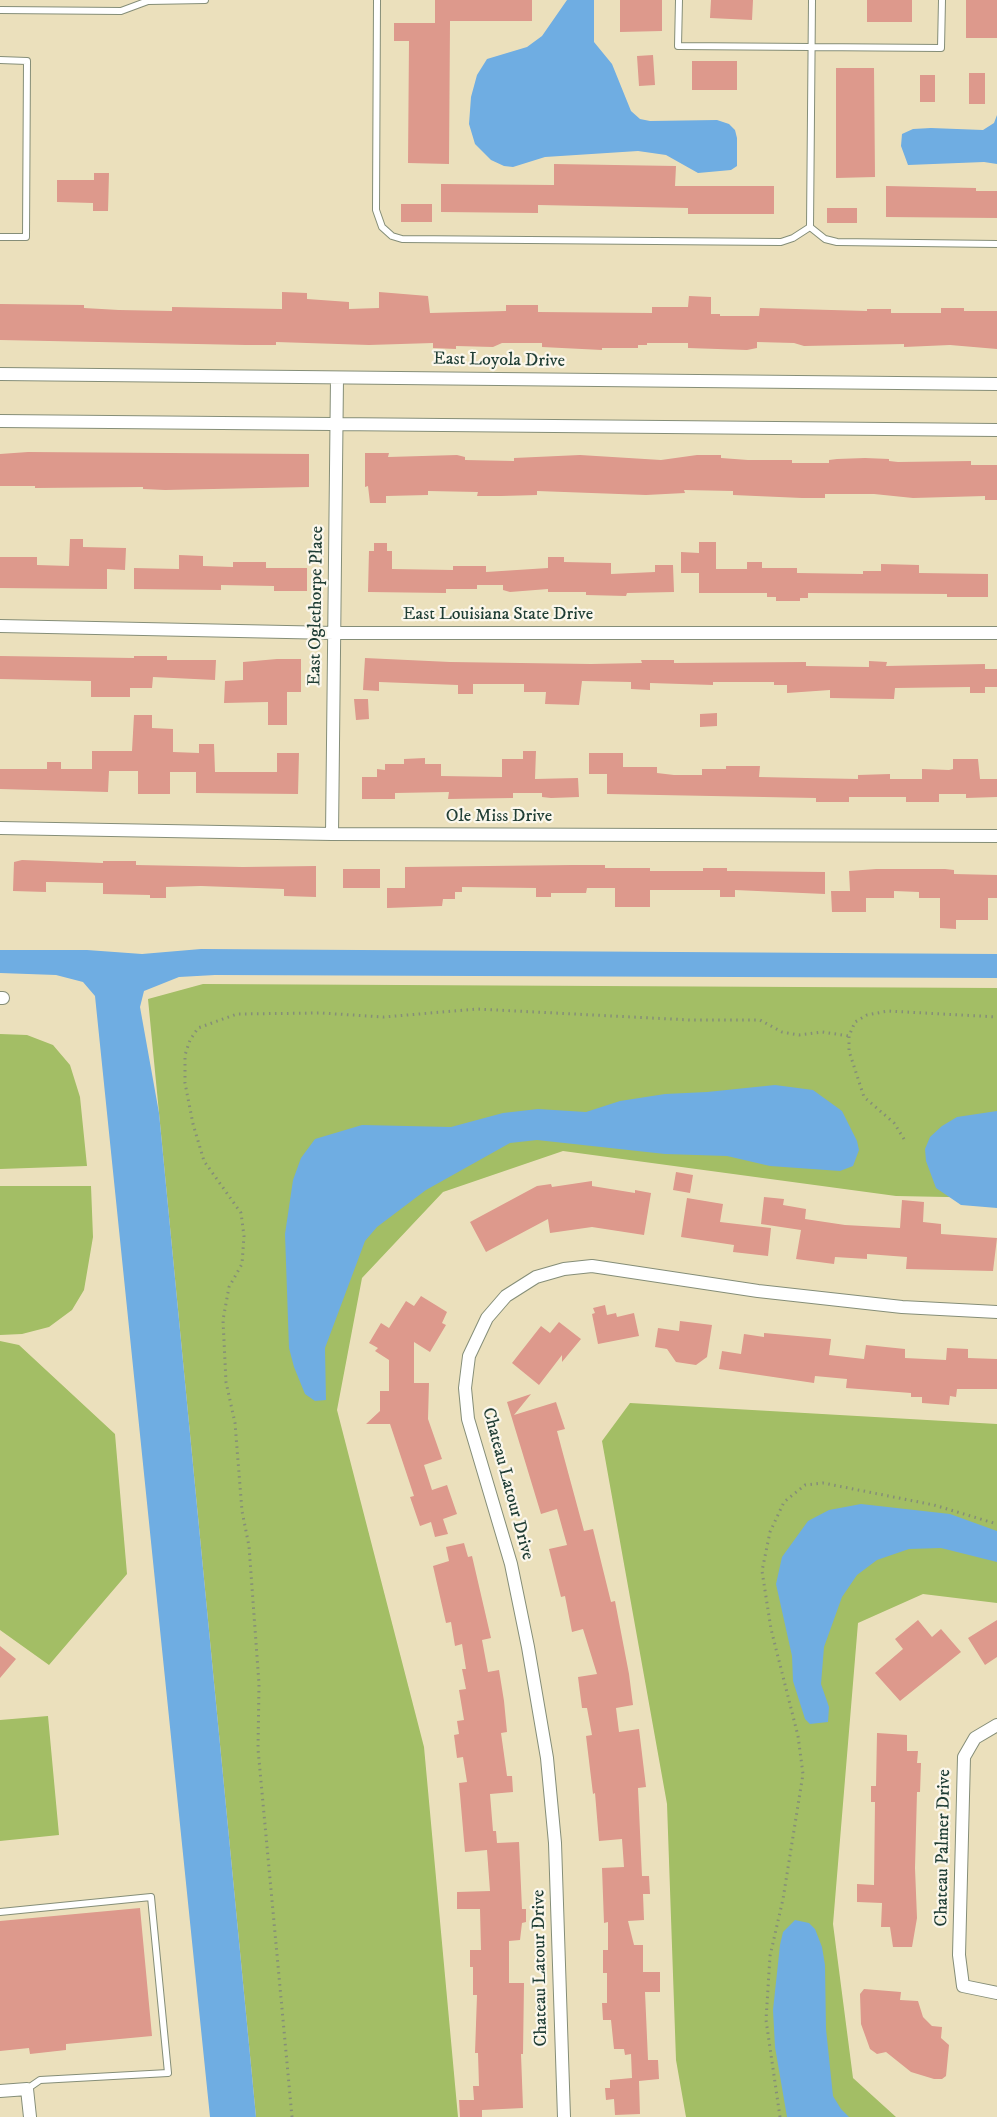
<!DOCTYPE html>
<style>
body{margin:0}
canvas{display:block;background:#ebe0bc}
</style>
<canvas width="997" height="2117"></canvas>
<script>
const context = document.querySelector('canvas').getContext('2d');
context.lineJoin = 'round';
function fill(path, color) {
  context.fillStyle = color;
  context.fill(path, 'evenodd');
}
function shape(rows) {
  const path = new Path2D();
  for (const r of rows) {
    path.moveTo(r[0], r[1]);
    for (let i = 2; i < r.length; i += 2) path.lineTo(r[i], r[i + 1]);
  }
  return path;
}
function trace(path, color, width, dash) {
  context.strokeStyle = color;
  context.lineWidth = width;
  context.lineCap = dash ? 'butt' : 'round';
  context.setLineDash(dash || []);
  context.stroke(path);
}
function write(font, color, halo, rows, align = 'center') {
  context.font = font + ' "IM FELL DW Pica",serif';
  context.lineWidth = 4.5;
  context.setLineDash([]);
  context.textBaseline = 'middle';
  context.strokeStyle = halo;
  context.fillStyle = color;
  for (const [text, x, y, turn = 0] of rows) {
    context.save();
    context.translate(x, y);
    context.rotate((+turn || 0) * Math.PI / 180);
    context.textAlign = isNaN(turn) ? turn : align;
    if (halo) context.strokeText(text, 0, 0);
    context.fillText(text, 0, 0);
    context.restore();
  }
}
fill(shape([
 [203,984,997,988,997,1198,896,1196,563,1151,443,1192,362,1278,337,1410,424,1747,458,2117,256,2117,148,999],
 [0,1034,27,1035,53,1045,70,1065,80,1097,87,1166,0,1169],
 [0,1186,91,1186,93,1237,84,1290,72,1310,49,1327,22,1334,0,1335],
 [0,1341,19,1345,115,1434,127,1574,49,1665,0,1630],
 [630,1403,997,1424,997,1603,923,1594,858,1623,833,1924,853,2078,896,2117,686,2117,676,2060,667,1804,602,1441],
 [48,1716,59,1835,0,1841,0,1720]
]), '#a3be65');
fill(shape([
 [567,0,594,0,594,42,612,64,631,111,640,119,650,121,717,120,729,124,735,130,737,138,737,166,731,170,698,173,666,155,638,151,545,157,513,167,504,166,491,160,475,144,469,124,471,97,477,75,487,59,527,47,542,36],
 [997,115,997,164,984,162,908,165,901,146,902,134,913,129,931,128,983,130,994,123],
 [201,949,997,954,997,978,215,975,179,977,144,991,140,1007,159,1113,256,2117,210,2117,95,996,83,982,56,975,0,973,0,950,87,950,142,954],
 [775,1085,813,1090,842,1111,857,1141,859,1150,853,1166,840,1171,770,1166,727,1156,665,1154,537,1140,510,1143,426,1190,377,1227,365,1241,325,1348,326,1400,315,1401,305,1394,294,1367,289,1348,285,1234,293,1180,301,1158,315,1139,362,1125,451,1127,503,1113,538,1109,586,1112,620,1101,665,1094,707,1092],
 [997,1111,997,1208,961,1205,936,1188,926,1161,925,1149,930,1137,942,1126,957,1117],
 [861,1504,950,1514,997,1531,997,1562,941,1548,909,1549,877,1560,857,1575,842,1597,824,1647,821,1684,829,1707,828,1722,810,1724,805,1719,793,1681,792,1656,776,1584,782,1557,808,1521,829,1510],
 [795,1920,809,1923,815,1929,822,1947,825,1965,826,2029,833,2096,841,2109,849,2117,787,2117,775,2047,773,2010,780,1945,783,1932]
]), '#6fade2');
fill(shape([
 [435,0,532,0,532,21,450,21,449,164,408,163,409,41,394,41,394,23,435,23],
 [620,0,662,0,662,31,620,32],
 [711,0,753,0,752,20,710,18],
 [867,0,912,0,912,22,867,22],
 [966,0,997,0,997,38,966,38],
 [653,55,655,85,639,86,637,56],
 [692,61,737,61,737,90,692,90],
 [836,68,874,68,875,177,836,178],
 [969,73,985,73,985,104,969,104],
 [920,75,935,75,935,102,920,102],
 [554,164,676,166,675,186,774,186,774,214,688,214,688,208,538,205,538,213,441,212,441,184,554,185],
 [94,173,109,173,108,211,93,211,93,203,57,202,57,180,94,180],
 [886,186,976,188,976,191,997,191,997,218,886,217],
 [401,204,432,204,432,222,401,222],
 [827,208,857,208,857,223,827,223],
 [282,292,307,293,307,299,349,302,349,309,379,308,379,292,428,296,430,313,506,311,506,305,538,305,538,312,652,313,652,307,688,307,689,296,711,297,711,314,720,314,720,316,759,316,760,308,867,311,867,309,891,309,891,313,941,313,941,308,964,308,964,311,997,311,997,349,950,345,904,347,904,344,804,346,794,343,757,342,757,348,747,350,688,348,688,343,647,343,647,345,638,345,638,348,602,348,602,350,542,347,542,343,502,343,493,347,456,346,456,349,433,348,433,343,369,345,276,342,276,345,246,345,0,340,0,304,84,305,84,308,119,310,172,311,172,307,282,309],
 [28,452,309,454,309,487,165,490,143,489,143,487,35,488,35,486,0,486,0,454],
 [365,453,389,453,388,457,457,455,465,457,465,460,514,461,514,458,580,455,661,460,697,455,721,455,721,458,748,460,792,460,792,463,829,463,829,460,837,459,865,458,889,459,889,461,898,462,971,461,971,465,997,465,997,500,985,500,985,496,913,498,874,494,825,494,825,498,802,498,733,495,733,491,684,490,685,493,646,495,537,491,537,495,501,496,477,496,478,492,428,491,428,495,386,496,386,503,370,503,368,486,365,487],
 [70,539,83,539,83,547,126,548,125,570,107,569,107,589,0,588,0,557,37,557,37,565,69,566],
 [699,542,716,542,716,569,747,569,747,562,762,562,762,568,797,568,797,573,863,574,863,571,881,571,881,564,919,565,919,573,988,574,988,597,947,597,947,594,808,593,808,598,800,598,800,601,776,601,776,597,767,597,767,593,699,593,699,573,681,573,681,552,699,553],
 [374,543,387,543,387,551,392,551,392,569,453,570,453,566,486,566,486,572,548,568,548,557,564,557,564,562,611,563,611,574,655,572,655,565,673,565,674,592,627,593,626,596,586,595,586,592,548,592,548,589,510,592,503,590,503,585,477,585,477,589,446,589,446,593,368,592,369,551,374,551],
 [179,555,203,556,203,566,233,567,233,562,266,562,266,568,307,568,307,591,274,591,274,586,221,585,221,590,134,589,134,568,179,569],
 [0,656,134,658,134,656,167,656,167,660,216,660,215,680,153,677,152,688,130,688,130,697,91,697,91,681,0,679],
 [365,658,450,662,591,664,642,663,641,660,674,660,674,663,806,662,806,666,869,667,869,661,887,662,886,666,985,664,985,669,997,669,997,687,985,687,985,693,970,693,970,687,895,688,894,699,830,698,830,690,787,693,787,685,774,685,774,682,713,682,713,685,650,683,650,690,631,689,631,682,582,681,579,705,545,704,546,692,524,692,524,684,473,684,473,694,458,694,458,685,379,682,379,691,363,690],
 [277,659,301,659,301,692,287,692,287,725,268,725,268,702,224,703,225,681,243,680,243,662],
 [354,699,368,699,369,719,356,720],
 [717,713,717,726,700,727,700,714],
 [134,715,152,715,152,728,173,729,173,752,199,753,199,744,214,744,215,772,277,772,277,753,299,753,298,794,196,793,196,772,170,772,170,794,138,794,138,771,109,771,108,792,0,789,0,769,47,769,47,762,61,762,61,769,92,769,92,751,132,751],
 [523,751,536,751,535,779,578,778,579,797,551,798,542,797,542,793,513,793,513,798,448,799,449,792,395,793,395,799,362,799,362,777,377,777,377,769,385,770,385,764,404,764,404,759,425,758,425,764,441,764,441,776,502,777,502,759,523,759],
 [589,753,623,753,623,767,657,767,657,773,674,775,702,775,702,769,726,769,726,766,760,766,759,777,806,778,858,779,858,775,890,774,890,779,922,779,922,769,949,770,953,769,953,759,978,759,980,779,997,779,997,797,966,798,966,794,939,794,939,802,906,802,906,797,849,797,849,802,816,802,816,798,607,794,607,774,589,774],
 [22,860,103,863,103,861,136,861,136,865,243,867,316,866,316,897,284,896,284,889,201,886,166,887,166,898,150,898,150,895,103,894,103,883,46,882,46,892,13,891,14,862],
 [572,865,605,865,605,868,650,868,650,871,703,871,703,868,727,868,727,871,735,871,825,872,825,894,735,890,735,897,720,897,720,890,650,890,650,907,615,907,615,888,587,888,586,893,551,893,551,897,536,897,536,888,462,887,462,892,455,892,455,899,443,899,442,906,387,908,387,888,405,888,405,867],
 [343,869,380,869,380,888,343,888],
 [876,869,945,869,954,870,954,874,997,875,997,898,988,898,988,920,956,920,956,929,940,928,940,898,919,898,919,892,894,891,894,898,866,898,866,912,832,912,831,891,850,891,849,871],
 [676,1172,693,1175,690,1193,673,1190],
 [592,1181,592,1186,635,1193,635,1190,651,1193,644,1235,592,1227,550,1233,548,1219,486,1252,470,1222,537,1186,551,1184,552,1187],
 [764,1197,784,1199,783,1205,806,1209,805,1219,845,1225,900,1228,902,1200,924,1202,923,1222,941,1224,941,1234,997,1238,993,1271,906,1269,907,1257,867,1254,867,1259,835,1257,834,1264,796,1259,801,1230,761,1224],
 [687,1198,723,1204,720,1222,771,1228,768,1256,733,1252,734,1245,681,1237],
 [421,1296,447,1312,442,1323,446,1325,430,1352,414,1342,414,1383,429,1383,428,1419,442,1459,424,1465,432,1490,447,1485,457,1514,443,1519,448,1534,435,1537,431,1522,420,1526,410,1497,414,1496,390,1424,366,1424,380,1411,380,1391,389,1391,389,1360,375,1351,378,1348,369,1343,381,1323,389,1328,406,1301,414,1306],
 [605,1305,607,1315,616,1313,617,1317,634,1313,639,1336,598,1344,592,1314,595,1313,593,1308],
 [680,1321,712,1325,707,1357,696,1365,676,1362,667,1349,655,1347,658,1328,679,1331],
 [559,1322,581,1339,562,1362,562,1355,539,1385,512,1363,541,1326,550,1333],
 [764,1333,831,1339,829,1355,864,1359,866,1345,905,1349,905,1358,946,1360,947,1348,968,1349,968,1358,997,1359,997,1389,957,1389,956,1397,950,1396,949,1405,922,1403,922,1397,911,1397,911,1393,846,1388,847,1379,815,1376,814,1383,719,1369,722,1351,741,1354,744,1334,764,1337],
 [531,1394,514,1415,556,1402,565,1429,557,1431,562,1450,584,1531,593,1529,611,1602,615,1601,629,1674,633,1705,616,1708,619,1732,639,1729,646,1787,638,1788,642,1876,649,1876,650,1894,643,1894,644,1920,628,1921,634,1945,643,1945,643,1972,660,1972,660,1992,645,1992,648,2060,658,2060,659,2079,639,2081,640,2114,615,2115,614,2099,606,2100,605,2088,610,2088,610,2080,632,2078,631,2054,625,2055,624,2049,614,2049,611,2020,603,2020,602,2003,607,2003,607,1973,603,1973,603,1950,608,1950,608,1922,604,1923,602,1868,624,1867,622,1839,599,1841,595,1793,593,1794,586,1736,592,1735,587,1708,582,1708,578,1677,597,1674,583,1629,572,1632,565,1596,561,1597,549,1549,567,1545,557,1509,541,1514,507,1402],
 [464,1543,468,1557,472,1556,491,1638,482,1640,488,1672,499,1670,504,1701,507,1732,501,1733,507,1776,512,1776,513,1792,490,1794,493,1831,496,1831,497,1843,519,1842,522,1909,526,1909,526,1922,522,1923,520,1940,509,1941,509,1983,524,1983,523,2054,521,2054,523,2108,482,2110,482,2117,460,2117,459,2100,474,2100,473,2086,479,2086,478,2053,475,2053,477,1995,473,1995,473,1967,470,1967,470,1950,481,1950,480,1909,457,1909,457,1892,490,1891,487,1850,465,1852,459,1783,467,1782,463,1757,457,1758,454,1735,459,1734,457,1721,464,1720,459,1690,466,1689,462,1669,466,1669,462,1644,455,1646,451,1622,446,1623,433,1566,449,1561,446,1547],
 [918,1620,932,1637,941,1629,961,1652,900,1701,875,1673,903,1649,895,1639],
 [997,1620,997,1657,985,1665,968,1638],
 [0,1646,16,1659,0,1678],
 [877,1733,907,1735,907,1751,918,1751,917,1763,921,1763,920,1792,917,1792,915,1868,917,1918,912,1947,893,1947,890,1927,881,1927,882,1903,857,1902,857,1884,874,1885,875,1802,871,1802,871,1786,876,1786],
 [140,1908,152,2036,66,2044,66,2050,30,2054,29,2048,0,2051,0,1921],
 [864,1989,901,1992,900,2000,918,2001,923,2017,932,2026,942,2027,941,2038,949,2045,946,2076,942,2079,934,2079,911,2072,886,2052,877,2054,870,2049,861,2024,860,1994]
]), '#dd998c');
const service = shape([
 [377,0,376,210,382,227,392,236,402,239,781,242,793,238,810,227,825,239,837,242,997,244],
 [679,0,678,46,941,48,942,0],
 [0,10,121,11,148,1,205,0],
 [0,60,27,61,26,237,0,237],
 [810,227,812,0],
 [0,1912,151,1897,168,2073,40,2080,27,2089]
]);
const minor = shape([
 [0,374,997,384],
 [0,421,997,430],
 [0,626,334,633,997,633],
 [0,828,332,834,997,836],
 [332,834,337,378],
 [0,998,3,998],
 [997,1725,975,1738,964,1757,959,1955,963,1986,997,1993],
 [0,2091,27,2089,30,2117],
 [564,2117,555,1843,547,1758,528,1647,511,1564,468,1419,465,1388,469,1356,487,1318,506,1296,536,1277,564,1269,592,1266,758,1291,902,1307,997,1312]
]);
trace(service, '#858e78', 8);
trace(minor, '#858e78', 14);
trace(shape([
 [904,1139,894,1123,864,1097,849,1051,849,1036,855,1022,867,1015,888,1011,997,1017],
 [292,2117,258,1749,259,1684,249,1546,242,1511,235,1423,226,1382,223,1320,229,1287,242,1264,244,1236,241,1213,204,1161,193,1124,185,1083,185,1055,190,1040,198,1028,237,1014,321,1013,384,1017,477,1009,690,1020,760,1020,782,1032,799,1035,822,1032,849,1036],
 [780,2117,766,2020,770,1956,783,1899,803,1774,798,1736,771,1629,762,1571,770,1532,784,1502,805,1485,823,1483,934,1505,997,1524]
]), '#858e78', 3, [1.5, 4.5]);
trace(service, '#fff', 6);
trace(minor, '#fff', 12);
write('18px', '#1f3d34', '#fbf7ec', [
 ["East Loyola Drive",499,361,1],
 ["East Oglethorpe Place",317,606,-89],
 ["East Louisiana State Drive",498,615],
 ["Ole Miss Drive",499,817],
 ["Chateau Latour Drive",507,1484,75],
 ["Chateau Palmer Drive",944,1848,-89],
 ["Chateau Latour Drive",541,1968,-91]
]);
</script>
